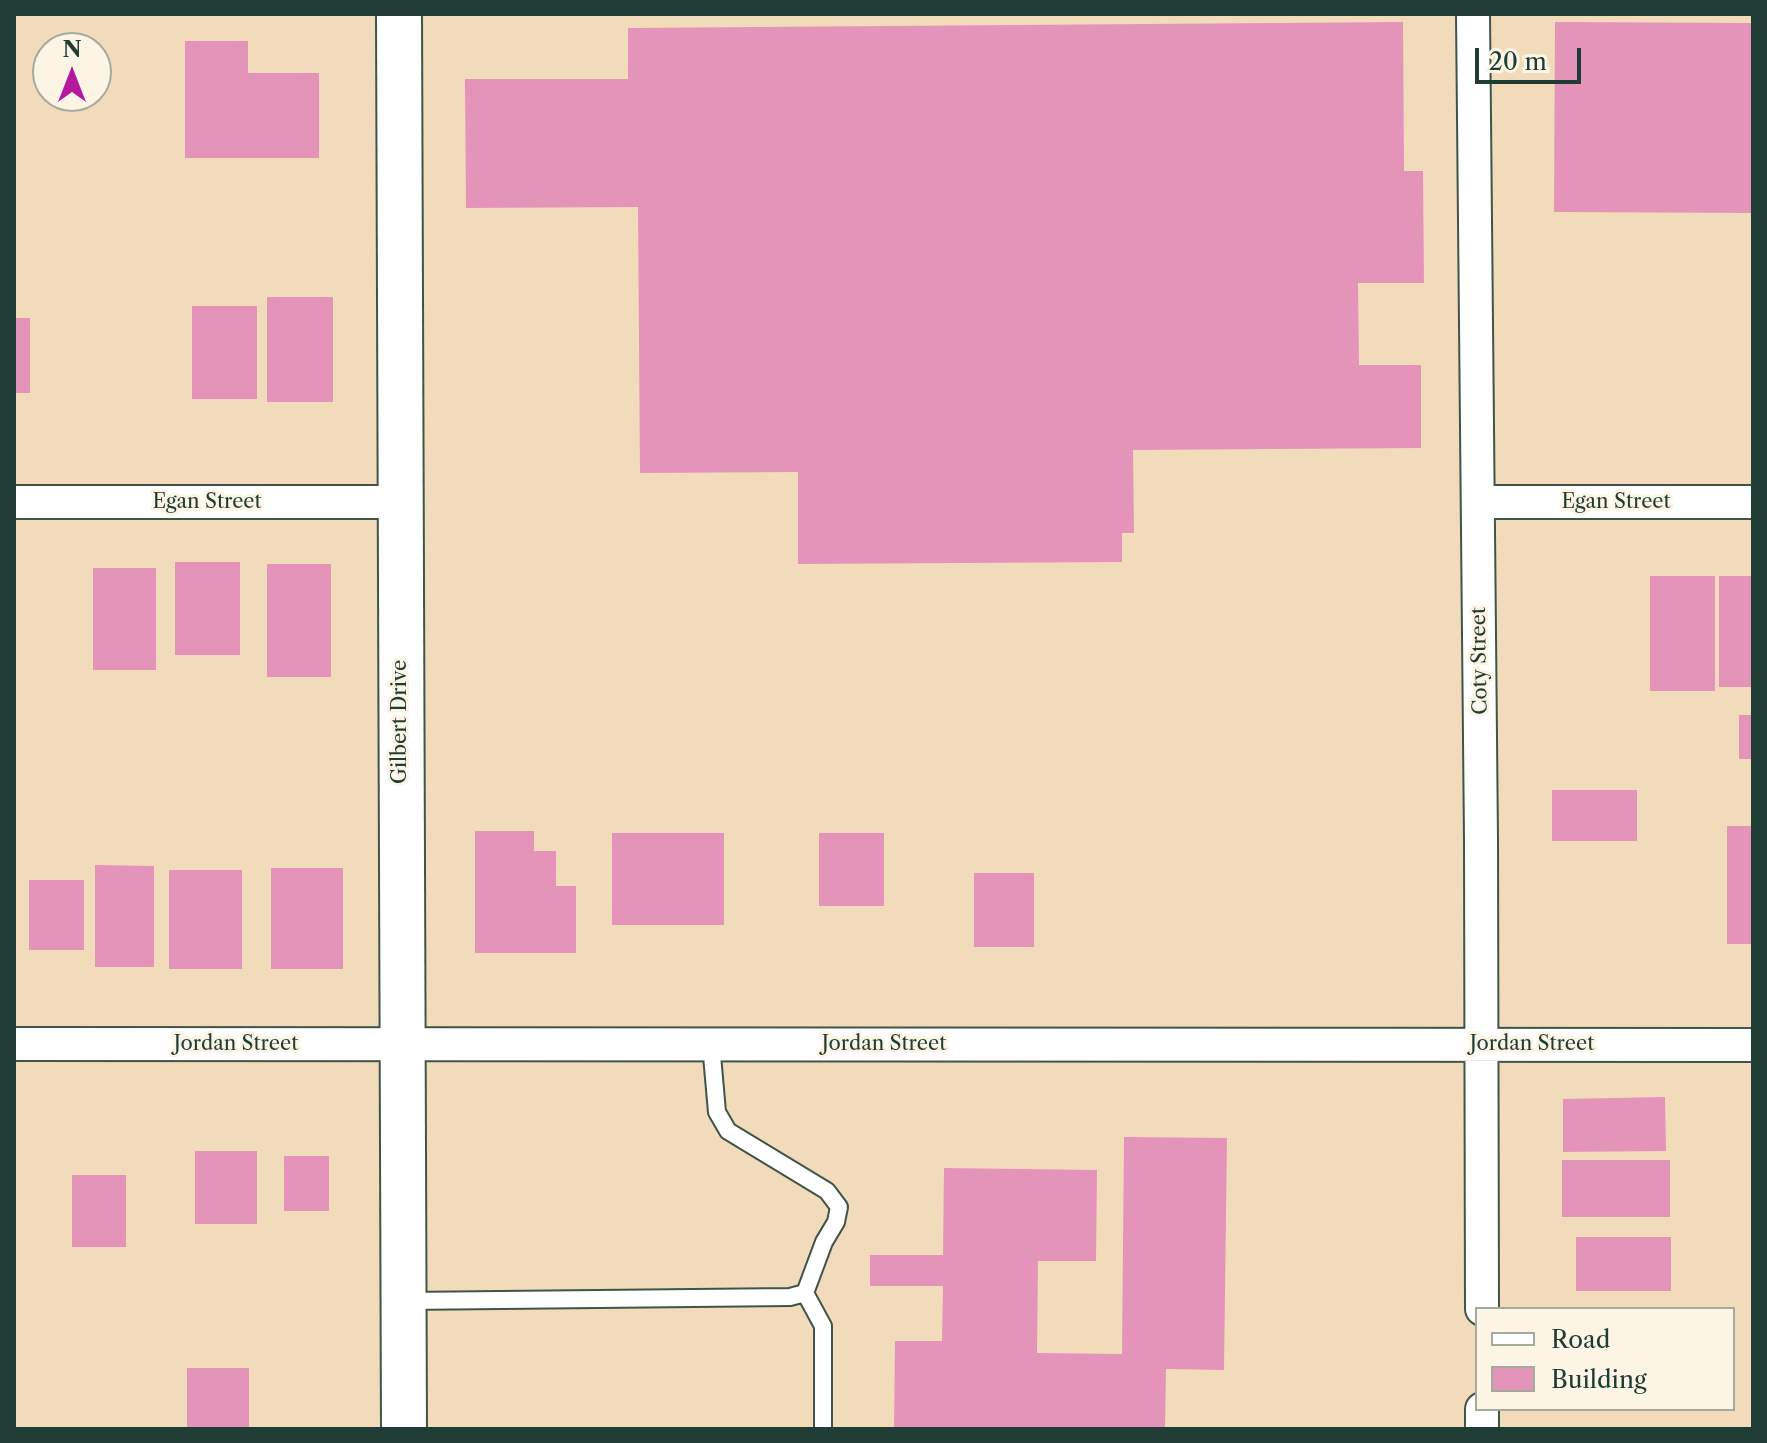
<!DOCTYPE html>
<style>
body{margin:0}
#map{position:relative;width:1767px;height:1443px;overflow:hidden;background:#f2dbbb;font-family:"Libre Caslon Text",serif}
canvas{display:block}
.frame{position:absolute;inset:0;border:16px solid #1f3d34;pointer-events:none}
.legend{position:absolute;left:1475px;top:1307px;width:260px;height:104px;box-sizing:border-box;background:#fcf5e5;border:2px solid #a4ab9e;margin:0;padding:10px 14px;list-style:none;font-size:24px;color:#1f3d34}
.legend li{display:flex;align-items:center;gap:16px;height:40px}
.legend b{width:40px;border:2px solid #a4ab9e}
.north{position:absolute;left:32px;top:32px;width:80px;height:80px;box-sizing:border-box;background:#fcf5e5;border:2px solid #a4ab9e;border-radius:50%;rotate:0deg;font-size:22px;font-weight:700;line-height:32px;text-align:center;color:#1f3d34}
.north::after{content:'';display:block;margin:auto;width:28px;height:36px;background:#b5179e;clip-path:polygon(50% 0,100% 100%,50% 72%,0 100%)}
.scale{position:absolute;left:1475px;top:48px;width:106px;height:36px;box-sizing:border-box;border:4px solid #1f3d34;border-top:0;padding-left:10px;font-size:24px;line-height:28px;white-space:nowrap;color:#1f3d34;-webkit-text-stroke:6px #fcf5e5;paint-order:stroke}
</style>
<div id="map">
<canvas width="1767" height="1443"></canvas>
<div class="frame"></div>
<ul class="legend">
<li><b style="height:10px;background:#fff"></b>Road</li>
<li><b style="height:22px;background:#e594b9"></b>Building</li>
</ul>
<div class="north">N</div>
<div class="scale">20 m</div>
</div>
<script>
const context = document.querySelector('canvas').getContext('2d');
context.lineJoin = 'round';
function fill(path, color) {
  context.fillStyle = color;
  context.fill(path, 'evenodd');
}
function shape(rows) {
  const path = new Path2D();
  for (const r of rows) {
    path.moveTo(r[0], r[1]);
    for (let i = 2; i < r.length; i += 2) path.lineTo(r[i], r[i + 1]);
  }
  return path;
}
function trace(path, color, width, dash) {
  context.strokeStyle = color;
  context.lineWidth = width;
  context.lineCap = dash ? 'butt' : 'round';
  context.setLineDash(dash || []);
  context.stroke(path);
}
function write(font, color, halo, rows, align = 'center') {
  context.font = font + ' "Libre Caslon Text",serif';
  context.lineWidth = 6;
  context.setLineDash([]);
  context.textBaseline = 'middle';
  context.strokeStyle = halo;
  context.fillStyle = color;
  for (const [text, x, y, turn = 0] of rows) {
    context.save();
    context.translate(x, y);
    context.rotate((+turn || 0) * Math.PI / 180);
    context.textAlign = isNaN(turn) ? turn : align;
    if (halo) context.strokeText(text, 0, 0);
    context.fillText(text, 0, 0);
    context.restore();
  }
}
fill(shape([
 [1403,22,1404,171,1423,171,1424,283,1358,283,1359,365,1421,365,1421,448,1133,450,1134,533,1122,533,1122,562,798,564,798,472,640,473,638,207,466,208,465,79,628,79,628,28],
 [1555,22,1753,23,1753,213,1554,212],
 [185,41,248,41,248,73,319,73,319,158,185,158],
 [267,297,333,297,333,402,267,402],
 [192,306,257,306,257,399,192,399],
 [14,318,30,318,30,393,14,393],
 [175,562,240,562,240,655,175,655],
 [267,564,331,564,331,677,267,677],
 [93,568,156,568,156,670,93,670],
 [1650,576,1715,576,1715,691,1650,691],
 [1719,576,1753,576,1753,687,1719,687],
 [1739,715,1753,715,1753,759,1739,759],
 [1552,790,1637,790,1637,841,1552,841],
 [1727,826,1753,826,1753,944,1727,944],
 [475,831,534,831,534,851,556,851,556,886,576,886,576,953,475,953],
 [612,833,724,833,724,925,612,925],
 [819,833,884,833,884,906,819,906],
 [95,865,154,866,154,967,95,967],
 [271,868,343,868,343,969,271,969],
 [169,870,242,870,242,969,169,969],
 [974,873,1034,873,1034,947,974,947],
 [29,880,84,880,84,950,29,950],
 [1665,1097,1666,1151,1563,1152,1563,1099],
 [1124,1137,1227,1138,1224,1370,1166,1369,1165,1429,894,1429,895,1341,942,1341,943,1286,870,1286,870,1255,943,1255,944,1168,1097,1170,1096,1261,1038,1261,1037,1353,1122,1354],
 [195,1151,257,1151,257,1224,195,1224],
 [284,1156,329,1156,329,1211,284,1211],
 [1562,1160,1670,1160,1670,1217,1562,1217],
 [72,1175,126,1175,126,1247,72,1247],
 [1576,1237,1671,1237,1671,1291,1576,1291],
 [187,1368,249,1368,249,1429,187,1429]
]), '#e594b9');
const lane = shape([
 [805,1293,823,1326,823,1429],
 [405,1301,790,1297,805,1293,824,1242,836,1222,839,1207,827,1191,728,1131,717,1112,711,1044]
]);
const street = shape([
 [1473,14,1481,840,1482,1309],
 [14,502,400,502],
 [1478,502,1753,502],
 [14,1044,1753,1045],
 [1482,1409,1482,1429]
]);
const secondary = shape([
 [399,14,404,1429]
]);
trace(lane, '#3f5548', 20);
trace(street, '#3f5548', 36);
trace(secondary, '#3f5548', 48);
trace(lane, '#fff', 16);
trace(street, '#fff', 32);
trace(secondary, '#fff', 44);
write('20px', '#1f3d34', '#fcf5e5', [
 ["Egan Street",207,502],
 ["Egan Street",1616,502],
 ["Coty Street",1480,661,-91],
 ["Gilbert Drive",400,722,-90],
 ["Jordan Street",236,1044],
 ["Jordan Street",884,1044],
 ["Jordan Street",1532,1044]
]);
</script>
